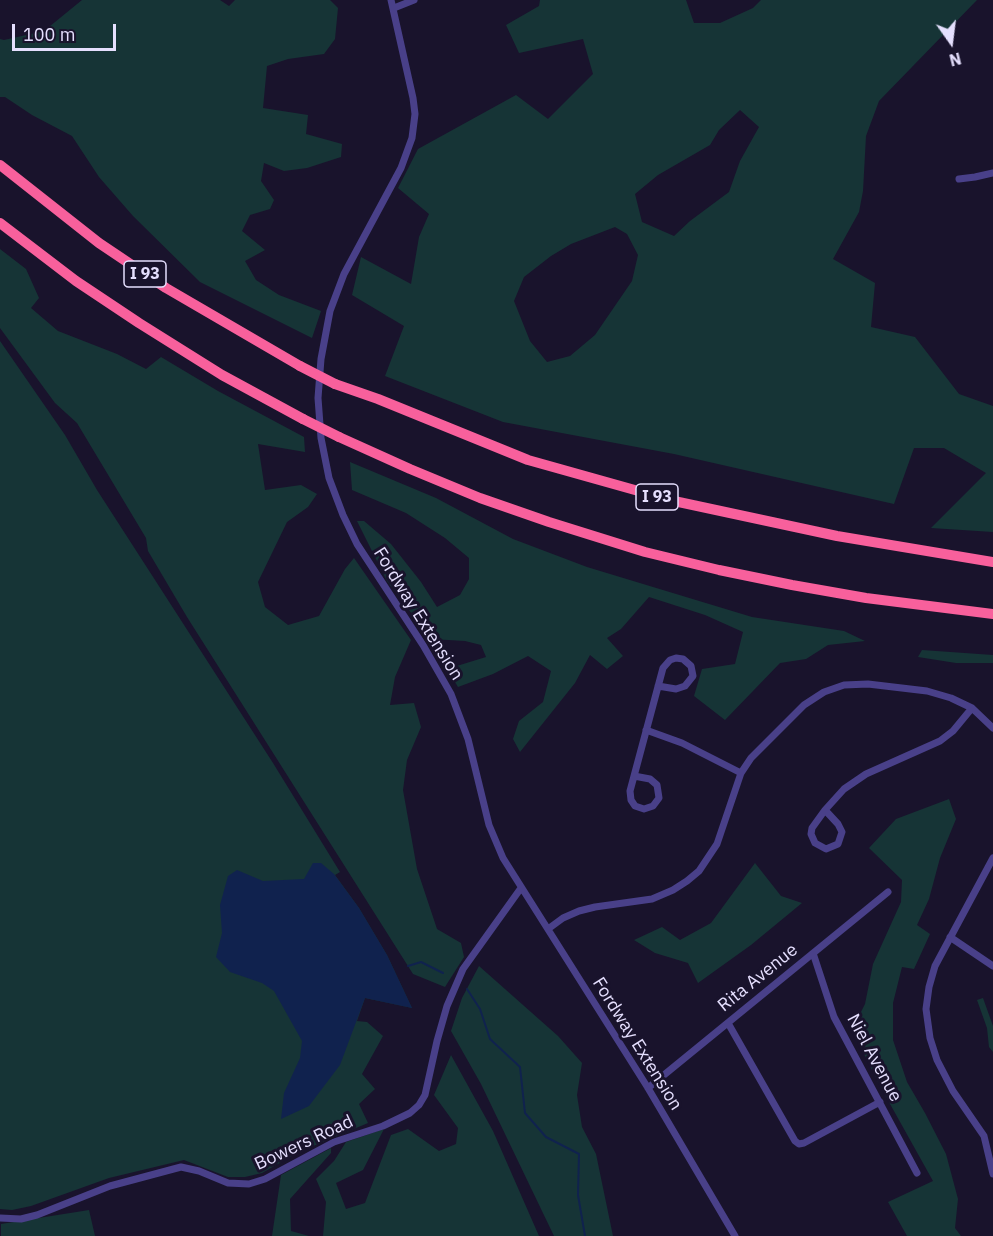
<!DOCTYPE html>
<style>
body{margin:0}
#map{position:relative;width:993px;height:1236px;overflow:hidden;background:#19132c;font-family:"IBM Plex Sans",sans-serif}
canvas{display:block}
.north{position:absolute;left:921px;top:12px;width:60px;height:60px;-webkit-text-stroke:4px #19132c;paint-order:stroke;rotate:166deg;font-size:16px;font-weight:700;line-height:24px;text-align:center;color:#e5dffe}
.north::after{content:'';display:block;margin:auto;width:21px;height:27px;background:#e5dffe;clip-path:polygon(50% 0,100% 100%,50% 72%,0 100%)}
.scale{position:absolute;left:12px;top:24px;width:104px;height:27px;box-sizing:border-box;border:3px solid #e5dffe;border-top:0;padding-left:8px;font-size:18px;line-height:21px;white-space:nowrap;color:#e5dffe;-webkit-text-stroke:4px #19132c;paint-order:stroke}
</style>
<div id="map">
<canvas width="993" height="1236"></canvas>
<div class="north">N</div>
<div class="scale">100 m</div>
</div>
<script>
const context = document.querySelector('canvas').getContext('2d');
context.lineJoin = 'round';
function fill(path, color) {
  context.fillStyle = color;
  context.fill(path, 'evenodd');
}
function shape(rows) {
  const path = new Path2D();
  for (const r of rows) {
    path.moveTo(r[0], r[1]);
    for (let i = 2; i < r.length; i += 2) path.lineTo(r[i], r[i + 1]);
  }
  return path;
}
function trace(path, color, width, dash) {
  context.strokeStyle = color;
  context.lineWidth = width;
  context.lineCap = dash ? 'butt' : 'round';
  context.setLineDash(dash || []);
  context.stroke(path);
}
function write(font, color, halo, rows, align = 'center') {
  context.font = font + ' "IBM Plex Sans",sans-serif';
  context.lineWidth = 6;
  context.setLineDash([]);
  context.textBaseline = 'middle';
  context.strokeStyle = halo;
  context.fillStyle = color;
  for (const [text, x, y, turn = 0] of rows) {
    context.save();
    context.translate(x, y);
    context.rotate((+turn || 0) * Math.PI / 180);
    context.textAlign = isNaN(turn) ? turn : align;
    if (halo) context.strokeText(text, 0, 0);
    context.fillText(text, 0, 0);
    context.restore();
  }
}
fill(shape([
 [82,0,220,0,229,6,235,0,330,0,338,8,335,39,324,54,288,59,267,66,263,108,308,115,306,134,342,144,341,157,307,168,284,171,264,163,261,181,274,200,270,209,250,215,242,231,265,250,245,261,256,280,279,295,321,311,312,338,200,282,133,216,99,177,72,136,32,115,5,97,0,97,0,39,4,40,44,31],
 [540,0,686,0,694,23,720,23,753,8,761,0,977,0,879,101,866,136,863,191,859,212,833,259,875,283,871,327,915,337,959,394,993,406,993,532,931,528,986,473,944,448,914,448,894,504,674,454,503,422,385,376,404,326,352,295,361,257,411,284,419,237,429,214,398,188,418,149,516,95,548,119,593,74,583,39,519,53,506,25,539,6],
 [740,110,759,127,740,161,729,192,690,221,674,236,642,222,635,194,658,175,710,145,719,130],
 [615,227,627,234,638,255,632,281,595,335,570,356,547,362,530,341,514,301,524,277,551,256,571,244],
 [0,249,26,269,39,298,31,308,58,331,117,354,146,369,161,357,218,391,304,437,305,452,258,444,265,490,301,485,317,494,308,507,287,522,258,582,265,607,288,625,319,616,345,569,354,558,411,640,395,677,390,705,414,703,421,727,407,760,403,790,417,869,437,929,461,943,464,957,445,987,413,974,187,617,148,551,146,538,77,423,55,403,0,328],
 [0,341,65,435,97,490,273,763,340,872,335,875,359,908,387,955,412,1008,365,998,357,1021,367,1022,383,1036,362,1074,375,1089,359,1104,368,1123,301,1151,262,1173,245,1177,228,1177,184,1160,109,1178,31,1206,12,1210,0,1209],
 [350,462,436,498,513,539,587,567,752,617,844,631,865,641,828,645,806,659,780,663,725,720,694,696,702,669,735,664,743,632,705,615,649,597,621,629,607,638,623,656,607,669,590,655,575,683,520,752,513,739,519,721,543,702,551,671,528,656,493,674,458,687,447,669,486,657,481,645,465,641,431,639,387,581,357,521,364,521,391,544,421,582,437,607,460,595,469,579,469,558,445,538,406,513,352,490],
 [922,650,993,655,993,663,956,663,918,657],
 [949,799,956,819,940,858,929,899,917,925,930,934,914,969,902,967,893,1003,893,1040,907,1082,925,1113,946,1154,958,1199,955,1228,961,1236,907,1236,888,1202,933,1181,880,1086,852,1030,865,1004,873,964,901,902,902,880,869,848,896,819],
 [755,863,781,896,802,903,751,945,698,983,688,963,655,953,634,940,662,927,680,940,711,923],
 [479,966,558,1036,582,1063,577,1095,582,1127,596,1154,613,1236,554,1236,481,1084,451,1031,462,998],
 [983,998,993,1026,993,1052,989,1047,987,1028,977,1000],
 [451,1055,493,1131,539,1236,323,1236,326,1202,316,1179,334,1161,346,1142,384,1129,363,1170,336,1183,346,1209,365,1203,391,1135,408,1129,439,1151,456,1144,458,1128,434,1095],
 [331,1148,331,1153,290,1199,291,1231,309,1236,272,1236,281,1175],
 [89,1210,95,1236,1,1236,1,1224]
]), '#163436');
fill(shape([
 [313,863,321,863,334,874,359,908,387,955,412,1008,365,998,340,1065,309,1106,281,1119,284,1093,300,1058,302,1041,274,991,262,983,230,972,216,957,222,933,220,905,228,876,237,870,263,881,304,879]
]), '#10224e');
trace(shape([
 [408,966,421,962,443,973],
 [467,989,480,1009,490,1039,520,1067,525,1113,546,1137,579,1154,578,1195,585,1236]
]), '#10224e', 2);
trace(shape([
 [391,0,413,98,415,114,412,138,401,168,344,274,330,311,321,359,318,398,321,438,329,478,343,515,357,544,423,645,451,694,468,739,489,825,503,858,648,1088,735,1236],
 [394,8,414,0],
 [959,179,975,177,993,173],
 [646,730,682,743,741,773],
 [634,776,650,779,657,785,659,798,653,806,644,809,635,806,631,800,630,791,663,668,670,660,676,658,683,659,691,666,693,676,685,686,676,689,658,686],
 [825,810,838,824,842,832,838,844,826,849,815,843,811,834,812,828,825,810,844,789,866,774,940,741,953,731,972,708],
 [993,858,935,966,929,987,926,1009,930,1038,937,1060,953,1091,984,1136,993,1174],
 [548,929,563,918,579,911,595,907,652,899,673,890,687,881,699,871,717,844,741,773,751,758,804,705,824,692,844,685,868,684,927,691,951,698,972,708,993,728],
 [950,937,993,966],
 [813,953,834,1017,842,1032,917,1173],
 [728,1023,795,1141,799,1144,804,1143,880,1102],
 [648,1088,888,892],
 [0,1218,21,1219,37,1215,110,1186,181,1167,199,1171,228,1183,249,1184,265,1179,334,1142,383,1126,410,1113,419,1105,425,1095,437,1041,447,1006,463,969,521,888]
]), '#494089', 7);
trace(shape([
 [0,165,99,243,166,288,300,366],
 [0,223,76,281,139,323,222,375,303,419],
 [335,384,378,399,528,460,674,501,837,536,993,562],
 [339,437,410,469,480,498,549,522,645,552,719,570,792,585,866,598,993,614]
]), '#f8609c', 10);
trace(shape([
 [300,366,335,384],
 [303,419,339,437]
]), '#f8609c', 10);
for (const [x, y, w] of [
 [145,274,42],
 [657,497,42]
]) {
  const box = new Path2D();
  box.roundRect(x - w / 2, y - 13, w, 26, 4.5);
  context.fillStyle = '#19132c';
  context.fill(box);
  trace(box, '#e5dffe', 1.5);
}
write('bold 16px', '#e5dffe', null, [
 ["I 93",145,274],
 ["I 93",657,497]
]);
write('18px', '#e5dffe', '#19132c', [
 ["Fordway Extension",418,614,58],
 ["Rita Avenue",758,978,-39],
 ["Fordway Extension",637,1044,58],
 ["Niel Avenue",874,1058,62],
 ["Bowers Road",304,1143,-25]
]);
</script>
